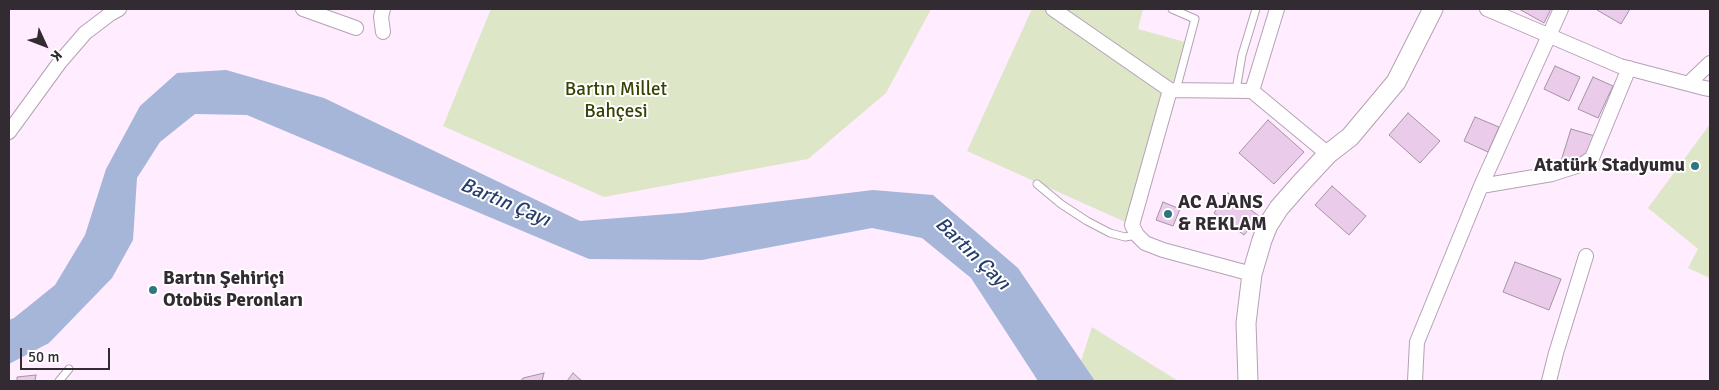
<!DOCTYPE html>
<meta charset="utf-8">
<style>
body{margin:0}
#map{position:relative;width:1719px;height:390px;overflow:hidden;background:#ffecff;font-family:Signika,sans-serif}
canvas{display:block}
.frame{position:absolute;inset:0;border:10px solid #322b32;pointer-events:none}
.north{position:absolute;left:20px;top:20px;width:50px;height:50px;-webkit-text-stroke:4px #fff;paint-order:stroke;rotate:133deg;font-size:14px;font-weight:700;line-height:20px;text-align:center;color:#322b32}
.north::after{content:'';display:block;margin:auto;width:18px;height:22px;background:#322b32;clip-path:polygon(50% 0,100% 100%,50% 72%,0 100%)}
.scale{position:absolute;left:20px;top:348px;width:90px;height:22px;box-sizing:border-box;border:2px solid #322b32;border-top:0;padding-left:6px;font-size:15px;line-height:18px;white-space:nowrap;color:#322b32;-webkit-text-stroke:4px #fff;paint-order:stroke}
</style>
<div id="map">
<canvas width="1719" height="390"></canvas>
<div class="frame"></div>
<div class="north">K</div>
<div class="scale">50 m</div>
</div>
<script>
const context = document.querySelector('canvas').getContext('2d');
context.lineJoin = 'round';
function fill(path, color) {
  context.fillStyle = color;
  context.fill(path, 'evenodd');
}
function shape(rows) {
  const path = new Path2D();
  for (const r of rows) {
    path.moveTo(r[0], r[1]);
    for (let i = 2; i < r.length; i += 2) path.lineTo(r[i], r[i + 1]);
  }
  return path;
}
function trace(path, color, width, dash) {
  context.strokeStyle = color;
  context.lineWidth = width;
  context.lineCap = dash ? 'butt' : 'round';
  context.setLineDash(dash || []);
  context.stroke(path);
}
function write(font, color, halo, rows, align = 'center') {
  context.font = font + ' Signika,sans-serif';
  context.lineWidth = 4;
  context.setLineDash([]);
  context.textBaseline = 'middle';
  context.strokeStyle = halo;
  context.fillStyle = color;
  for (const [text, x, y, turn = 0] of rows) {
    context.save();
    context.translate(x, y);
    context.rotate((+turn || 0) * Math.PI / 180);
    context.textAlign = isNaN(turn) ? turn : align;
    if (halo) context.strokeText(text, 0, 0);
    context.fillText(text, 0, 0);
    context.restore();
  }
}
fill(shape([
 [491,9,931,9,886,93,808,159,604,197,443,126],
 [1032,9,1143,9,1138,29,1185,42,1132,225,967,151],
 [1710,124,1710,278,1688,268,1698,249,1648,208],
 [1092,327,1178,381,1095,381,1081,361]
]), '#dde6c7');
fill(shape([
 [226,70,324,98,580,221,682,213,873,190,933,195,1018,268,1095,381,1038,381,971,278,922,238,872,228,702,260,589,259,247,115,195,114,160,142,137,178,133,240,112,278,49,343,9,364,9,320,14,318,55,285,85,235,106,169,140,106,177,73]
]), '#a5b6d9');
const building = shape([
 [1519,9,1551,9,1544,23,1519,9],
 [1598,9,1630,9,1621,24,1597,10,1598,9],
 [1555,66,1580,77,1569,101,1544,89,1555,66],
 [1593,77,1613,86,1598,118,1578,109,1593,77],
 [1408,113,1440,141,1420,163,1389,135,1408,113],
 [1475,117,1499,127,1488,152,1464,141,1475,117],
 [1268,120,1304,152,1274,184,1239,153,1268,120],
 [1571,129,1595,136,1586,168,1561,161,1571,129],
 [1332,186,1366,216,1349,235,1315,205,1332,186],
 [1228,193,1259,216,1244,235,1214,213,1228,193],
 [1163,202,1180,209,1173,226,1156,220,1163,202],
 [1515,262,1561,279,1549,310,1503,292,1515,262],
 [544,373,542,381,521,381,523,378,544,373],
 [573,373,582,381,567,381,573,373],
 [36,375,35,381,17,381,17,377,36,375]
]);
fill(building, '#eacbea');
trace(building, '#a493a4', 1);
const service = shape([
 [1172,9,1195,19,1176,90],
 [1236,90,1242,55,1256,9],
 [1037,184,1061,204,1087,221,1110,233,1125,237,1137,235],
 [59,381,69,369]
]);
const minor = shape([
 [303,9,356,28],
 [1053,9,1170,90,1132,225,1137,235,1145,243,1163,250,1252,274],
 [1487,9,1620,66,1704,88,1710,89],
 [383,32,381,17,383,9],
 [1688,84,1710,63],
 [1170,90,1252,91,1328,154],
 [1252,91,1277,9],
 [9,132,60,62,85,33,110,14,119,9],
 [1481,186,1552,174,1583,164,1592,158,1629,68],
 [1415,381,1417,342,1481,186,1561,9],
 [1549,381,1556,353,1586,256]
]);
const secondary = shape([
 [1248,381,1246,323,1252,274,1262,240,1268,225,1279,208,1300,184,1328,154,1350,137,1396,82,1433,9]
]);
trace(service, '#b4a2b4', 9);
trace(minor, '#b4a2b4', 16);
trace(secondary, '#b4a2b4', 21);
trace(service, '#fff', 7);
trace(minor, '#fff', 14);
trace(secondary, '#fff', 19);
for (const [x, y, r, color] of [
 [1695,166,5,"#2f7780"],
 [1168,214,5,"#2f7780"],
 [153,290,5,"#2f7780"]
]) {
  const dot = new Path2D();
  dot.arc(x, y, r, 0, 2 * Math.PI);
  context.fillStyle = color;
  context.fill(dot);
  trace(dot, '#fff', 2);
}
write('19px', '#374303', '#fff', [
 ["Bartın Millet",616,90],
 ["Bahçesi",616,112]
]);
write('bold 19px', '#322b32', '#fff', [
 ["Atatürk Stadyumu",1685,166,"right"],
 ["AC AJANS",1178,203],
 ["& REKLAM",1178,225],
 ["Bartın Şehiriçi",163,279],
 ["Otobüs Peronları",163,301]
], 'left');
write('italic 20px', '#293e6c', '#fff', [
 ["Bartın Çayı",505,203,23],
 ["Bartın Çayı",972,254,44]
]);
</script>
